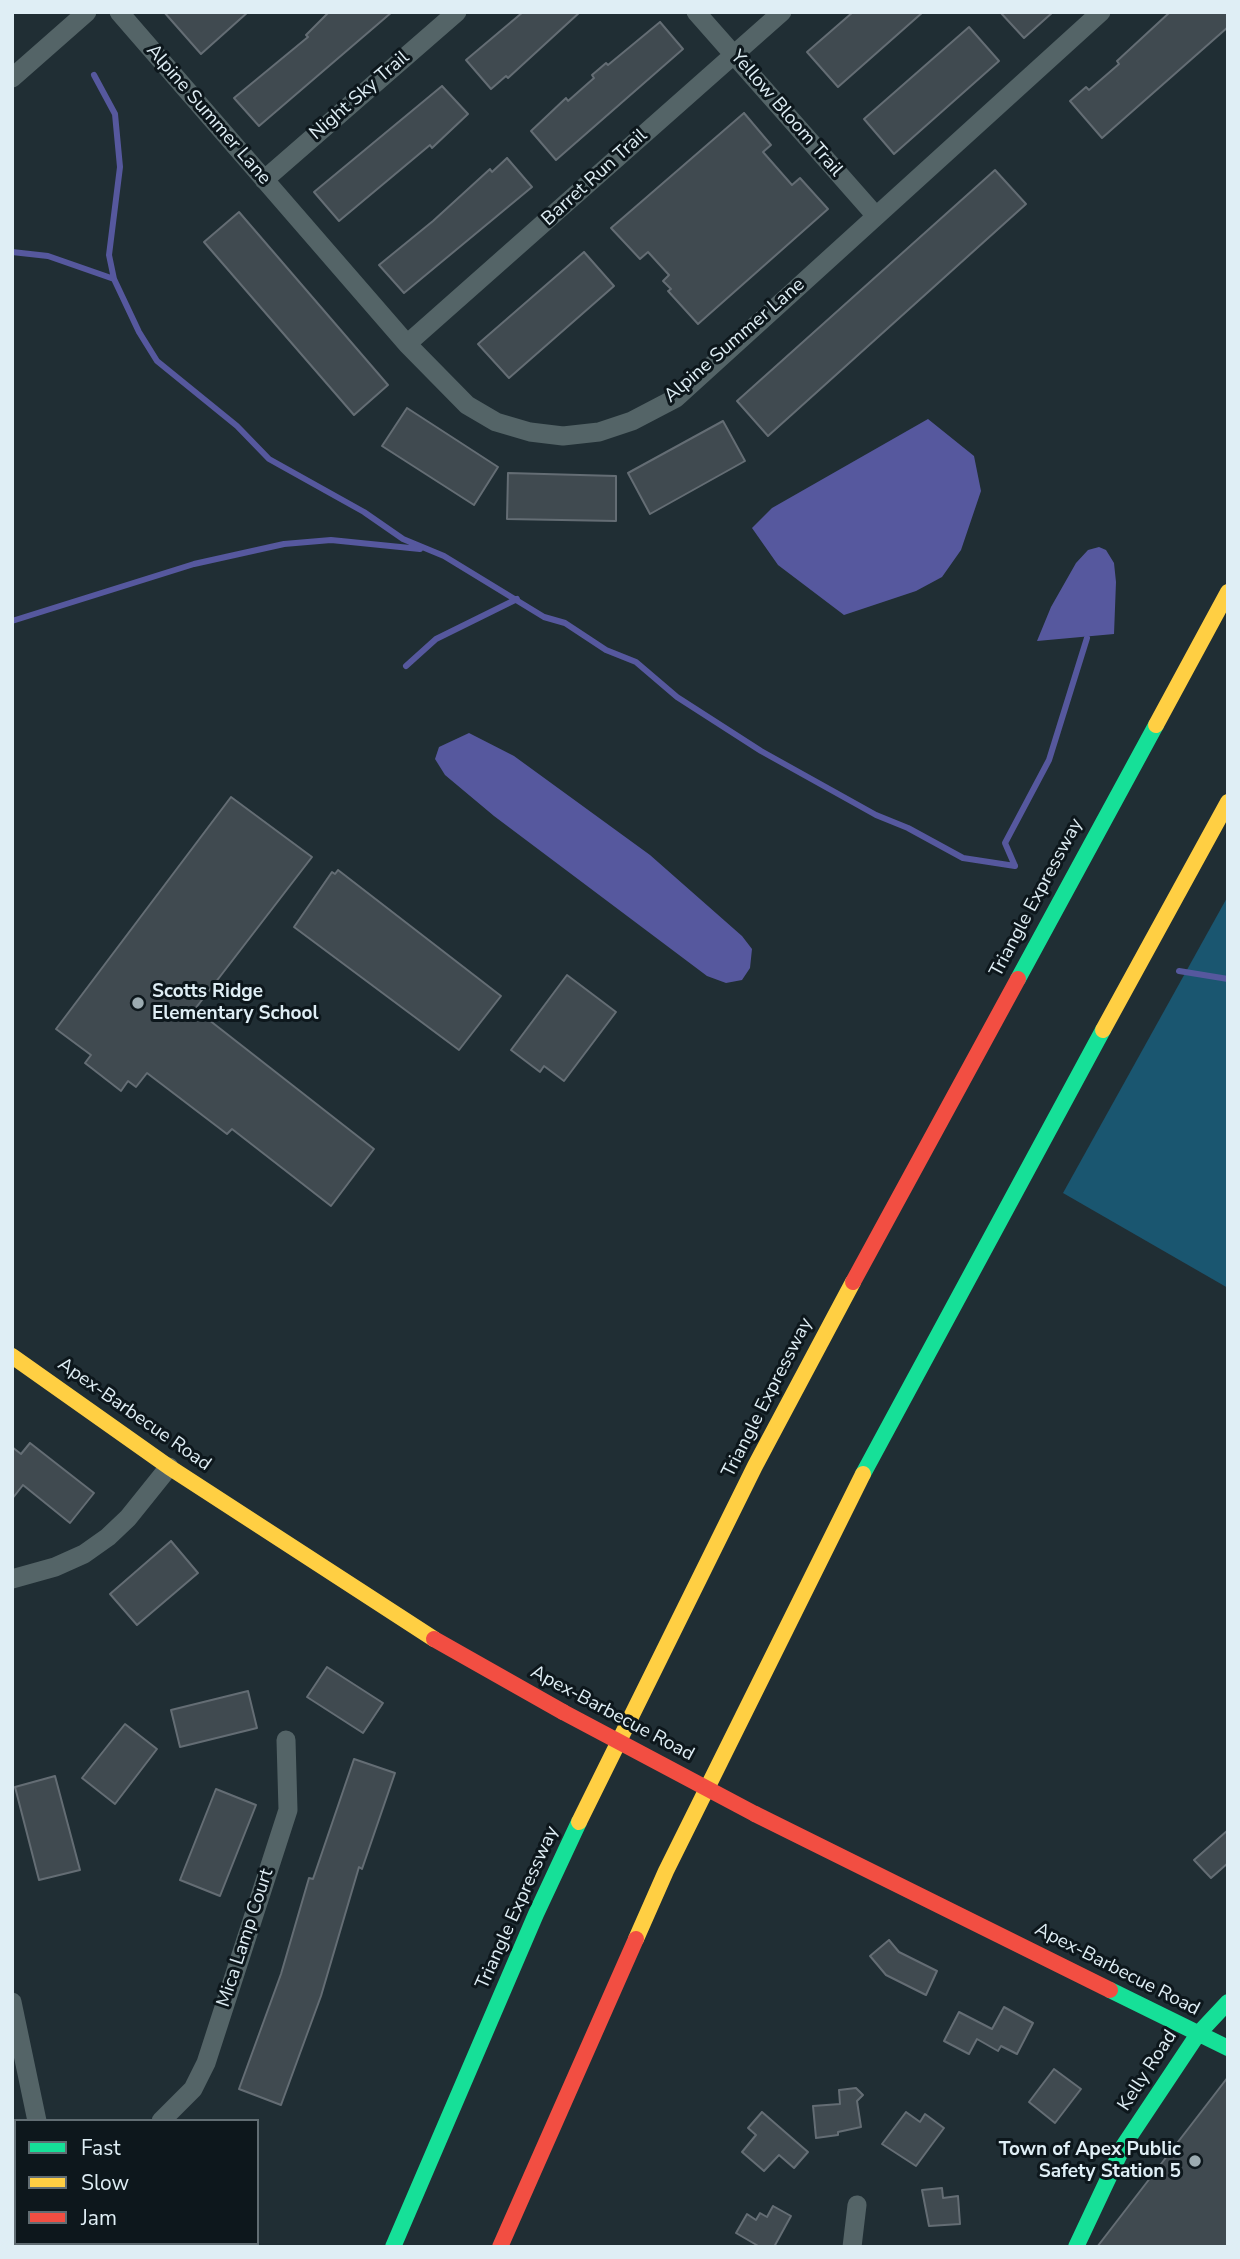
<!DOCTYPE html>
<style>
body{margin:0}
#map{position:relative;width:1240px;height:2259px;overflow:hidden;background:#202e34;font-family:"Nunito Sans",sans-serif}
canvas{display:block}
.frame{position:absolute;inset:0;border:14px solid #dfeef5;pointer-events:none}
.legend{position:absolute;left:14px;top:2119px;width:245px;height:126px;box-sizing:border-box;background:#0d171c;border:2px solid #616d73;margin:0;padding:9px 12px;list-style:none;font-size:21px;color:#dfeef5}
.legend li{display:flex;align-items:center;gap:14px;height:35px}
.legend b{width:35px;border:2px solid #616d73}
</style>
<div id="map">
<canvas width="1240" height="2259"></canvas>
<div class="frame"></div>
<ul class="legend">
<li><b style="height:9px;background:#16e098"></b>Fast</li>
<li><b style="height:9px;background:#ffcf43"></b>Slow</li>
<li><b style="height:9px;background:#f24e42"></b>Jam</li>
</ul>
</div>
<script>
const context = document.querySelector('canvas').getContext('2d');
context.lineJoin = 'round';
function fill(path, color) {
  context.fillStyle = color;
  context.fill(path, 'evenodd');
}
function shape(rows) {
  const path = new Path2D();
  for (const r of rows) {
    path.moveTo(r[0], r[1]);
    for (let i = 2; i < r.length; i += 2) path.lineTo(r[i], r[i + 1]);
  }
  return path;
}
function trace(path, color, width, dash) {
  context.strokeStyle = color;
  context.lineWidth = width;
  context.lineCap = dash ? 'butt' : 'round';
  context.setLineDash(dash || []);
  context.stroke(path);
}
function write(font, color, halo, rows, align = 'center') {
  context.font = font + ' "Nunito Sans",sans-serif';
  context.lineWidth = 6;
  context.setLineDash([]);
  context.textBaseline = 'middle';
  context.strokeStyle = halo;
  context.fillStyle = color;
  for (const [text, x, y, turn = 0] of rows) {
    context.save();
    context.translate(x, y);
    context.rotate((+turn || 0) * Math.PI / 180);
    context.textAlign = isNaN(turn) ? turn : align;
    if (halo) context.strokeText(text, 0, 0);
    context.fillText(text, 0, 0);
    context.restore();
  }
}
fill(shape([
 [1228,896,1228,1288,1063,1193]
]), '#1a5670');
fill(shape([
 [928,419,974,456,981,491,961,550,942,577,916,591,844,615,778,565,752,528,772,508],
 [1099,547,1106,550,1114,563,1116,582,1114,634,1037,641,1051,607,1076,563,1088,550],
 [469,733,514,756,650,855,742,936,752,949,750,968,742,980,726,983,707,976,494,816,445,775,435,759,439,747]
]), '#56589e');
trace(shape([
 [94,75,115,114,120,167,109,255,114,279,139,332,157,361,237,426,269,459,364,512,403,539,444,556,544,617,565,623,606,650,636,662,677,697,761,751,876,815,908,828,963,858,1015,866],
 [12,252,48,256,114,279],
 [12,621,194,564,284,544,331,540,420,549],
 [406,666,436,639,517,599],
 [1015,866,1005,843,1049,760,1087,638],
 [1179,971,1228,979]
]), '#56589e', 6);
const building = shape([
 [164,12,248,12,201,54,164,12],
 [329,12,392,12,259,126,234,98,308,37,306,35,329,12],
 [523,12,580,12,508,78,506,76,491,89,466,60,523,12],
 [853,12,923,12,838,87,807,52,853,12],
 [1000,12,1053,12,1024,38,1000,12],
 [1170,12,1228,12,1228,27,1102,138,1070,101,1086,87,1089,90,1119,64,1117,61,1170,12],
 [660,22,683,49,556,160,531,131,566,98,568,101,594,78,592,75,606,63,608,65,660,22],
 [969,27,999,61,894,154,864,119,969,27],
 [442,86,468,114,432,148,430,145,339,221,314,192,442,86],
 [744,113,771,145,763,152,792,185,800,178,828,209,698,324,668,291,671,289,663,281,669,275,648,252,640,259,611,228,744,113],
 [507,158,532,187,404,293,379,265,433,221,490,169,492,172,507,158],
 [995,170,1026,204,768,436,737,401,995,170],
 [239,212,388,385,354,415,204,242,239,212],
 [584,252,614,286,509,378,478,344,584,252],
 [407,408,498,467,474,505,382,446,407,408],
 [723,421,745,461,650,514,628,473,723,421],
 [508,473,616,476,616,521,507,519,508,473],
 [231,797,312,857,195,1009,374,1149,331,1206,232,1129,227,1134,147,1073,136,1087,128,1081,121,1091,85,1063,91,1055,56,1029,231,797],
 [338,870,501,996,459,1050,294,927,332,872,335,874,338,870],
 [567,975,616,1012,564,1081,544,1066,540,1072,511,1050,567,975],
 [30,1443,94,1493,70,1523,23,1485,12,1499,12,1447,21,1454,30,1443],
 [171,1541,198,1573,137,1625,110,1594,171,1541],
 [327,1667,383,1703,363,1733,307,1697,327,1667],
 [248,1691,257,1728,180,1747,171,1710,248,1691],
 [125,1724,157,1749,115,1804,82,1778,125,1724],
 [354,1759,395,1773,362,1869,359,1867,321,1996,281,2105,239,2089,281,1974,309,1878,313,1879,354,1759],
 [55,1776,80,1870,39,1880,15,1787,55,1776],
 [216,1789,256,1805,220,1896,180,1880,216,1789],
 [1228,1830,1228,1863,1211,1878,1194,1860,1228,1830],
 [889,1940,899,1952,937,1971,926,1995,886,1975,870,1956,889,1940],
 [1004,2007,1033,2023,1017,2054,1001,2046,998,2051,977,2039,969,2054,944,2041,959,2012,992,2029,1004,2007],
 [1054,2069,1081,2089,1055,2123,1029,2102,1054,2069],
 [1228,2077,1228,2247,1097,2247,1228,2077],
 [856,2088,863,2095,857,2101,861,2127,838,2132,838,2135,816,2138,813,2106,840,2104,839,2090,856,2088],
 [762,2112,808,2152,794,2168,779,2155,764,2171,742,2152,756,2135,748,2128,762,2112],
 [906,2112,920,2122,925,2114,944,2128,916,2166,882,2144,906,2112],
 [942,2188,943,2198,958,2196,960,2224,929,2226,922,2190,942,2188],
 [773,2206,791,2216,774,2247,760,2247,736,2233,747,2214,756,2220,760,2213,767,2217,773,2206]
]);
fill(building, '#404a50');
trace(building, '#646d74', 2);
trace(shape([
 [119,12,407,344,467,405,496,422,530,432,563,436,599,432,632,421,676,398,1101,12],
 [696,12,876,216],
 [12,78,87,12],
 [264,180,457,12],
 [407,344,782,12],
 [12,1579,55,1567,84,1554,108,1537,128,1518,169,1467],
 [12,2002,37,2121],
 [161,2121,193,2089,206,2063,288,1810,286,1740],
 [46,2247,46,2243],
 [852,2247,857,2205]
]), '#546467', 19);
trace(shape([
 [1018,979,1156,725],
 [863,1474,1103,1030],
 [1110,1990,1228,2048],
 [393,2247,536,1914,579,1822],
 [1076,2247,1124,2145,1198,2034,1228,2002]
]), '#16e098', 16);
trace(shape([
 [1156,725,1228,592],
 [1103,1030,1228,802],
 [12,1356,169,1467,434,1639],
 [579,1822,755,1466,853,1282],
 [636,1939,666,1871,863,1474]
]), '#ffcf43', 16);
trace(shape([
 [853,1282,1018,979],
 [434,1639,563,1712],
 [755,1814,1110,1990],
 [500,2247,636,1939]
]), '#f24e42', 16);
trace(shape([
 [563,1712,755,1814]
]), '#f24e42', 16);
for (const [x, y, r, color] of [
 [138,1003,7,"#9cabb1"],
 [1195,2161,7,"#9cabb1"]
]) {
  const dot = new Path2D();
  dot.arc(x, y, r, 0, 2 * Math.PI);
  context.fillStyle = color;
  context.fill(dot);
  trace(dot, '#0d171c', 2.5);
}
write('19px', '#dfeef5', '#0d171c', [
 ["Night Sky Trail",360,96,-41],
 ["Yellow Bloom Trail",786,114,49],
 ["Alpine Summer Lane",208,115,49],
 ["Barret Run Trail",595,178,-42],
 ["Alpine Summer Lane",735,341,-41],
 ["Triangle Expressway",1037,898,-62],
 ["Triangle Expressway",768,1398,-63],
 ["Apex-Barbecue Road",134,1415,35],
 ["Apex-Barbecue Road",612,1714,28],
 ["Triangle Expressway",518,1908,-66],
 ["Mica Lamp Court",246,1938,-72],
 ["Apex-Barbecue Road",1117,1970,27],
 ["Kelly Road",1148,2071,-57]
]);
write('bold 19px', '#dfeef5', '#0d171c', [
 ["Scotts Ridge",152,992],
 ["Elementary School",152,1014],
 ["Town of Apex Public",1181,2150,"right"],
 ["Safety Station 5",1181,2172,"right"]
], 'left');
</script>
